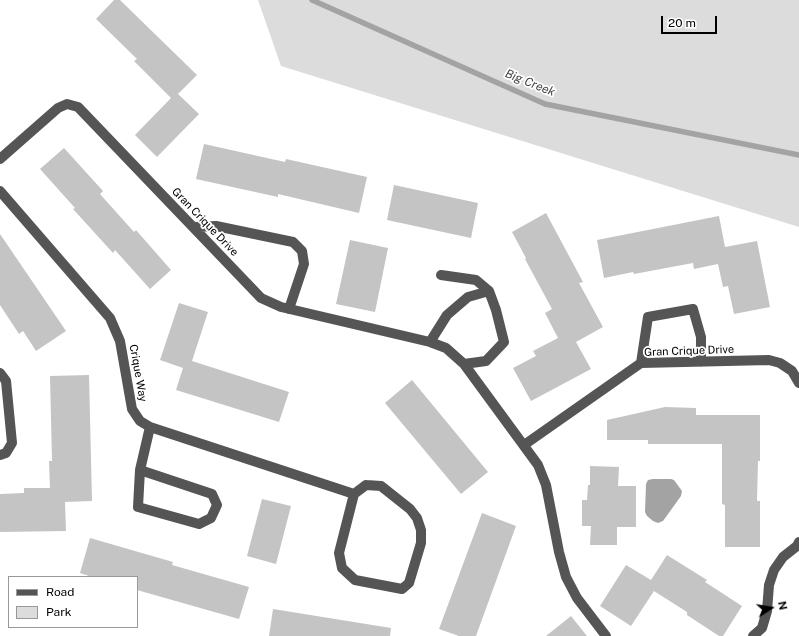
<!DOCTYPE html>
<style>
body{margin:0}
#map{position:relative;width:799px;height:636px;overflow:hidden;background:#fff;font-family:"Public Sans",sans-serif}
canvas{display:block}
.legend{position:absolute;left:8px;top:576px;width:130px;height:52px;box-sizing:border-box;background:#fff;border:1px solid #999;margin:0;padding:5px 7px;list-style:none;font-size:12px;color:#000}
.legend li{display:flex;align-items:center;gap:8px;height:20px}
.legend b{width:20px;border:1px solid #999}
.north{position:absolute;left:751px;top:588px;width:40px;height:40px;-webkit-text-stroke:3px #fff;paint-order:stroke;rotate:78deg;font-size:11px;font-weight:700;line-height:16px;text-align:center;color:#000}
.north::after{content:'';display:block;margin:auto;width:14px;height:18px;background:#000;clip-path:polygon(50% 0,100% 100%,50% 72%,0 100%)}
.scale{position:absolute;left:661px;top:16px;width:56px;height:18px;box-sizing:border-box;border:2px solid #000;border-top:0;padding-left:5px;font-size:12px;line-height:14px;white-space:nowrap;color:#000;-webkit-text-stroke:3px #fff;paint-order:stroke}
</style>
<div id="map">
<canvas width="799" height="636"></canvas>
<ul class="legend">
<li><b style="height:5px;background:#555"></b>Road</li>
<li><b style="height:11px;background:#dcdcdc"></b>Park</li>
</ul>
<div class="north">N</div>
<div class="scale">20 m</div>
</div>
<script>
const context = document.querySelector('canvas').getContext('2d');
context.lineJoin = 'round';
function fill(path, color) {
  context.fillStyle = color;
  context.fill(path, 'evenodd');
}
function shape(rows) {
  const path = new Path2D();
  for (const r of rows) {
    path.moveTo(r[0], r[1]);
    for (let i = 2; i < r.length; i += 2) path.lineTo(r[i], r[i + 1]);
  }
  return path;
}
function trace(path, color, width, dash) {
  context.strokeStyle = color;
  context.lineWidth = width;
  context.lineCap = dash ? 'butt' : 'round';
  context.setLineDash(dash || []);
  context.stroke(path);
}
function write(font, color, halo, rows, align = 'center') {
  context.font = font + ' "Public Sans",sans-serif';
  context.lineWidth = 3.5;
  context.setLineDash([]);
  context.textBaseline = 'middle';
  context.strokeStyle = halo;
  context.fillStyle = color;
  for (const [text, x, y, turn = 0] of rows) {
    context.save();
    context.translate(x, y);
    context.rotate((+turn || 0) * Math.PI / 180);
    context.textAlign = isNaN(turn) ? turn : align;
    if (halo) context.strokeText(text, 0, 0);
    context.fillText(text, 0, 0);
    context.restore();
  }
}
fill(shape([
 [258,0,799,0,799,227,281,66]
]), '#dcdcdc');
fill(shape([
 [653,479,671,479,674,480,682,491,681,496,663,521,658,523,653,521,647,516,645,512,646,484,648,480]
]), '#a3a3a3');
trace(shape([
 [312,0,545,104,799,155]
]), '#a3a3a3', 5.5);
fill(shape([
 [114,0,120,0,197,75,178,94,199,114,157,157,135,135,171,98,134,61,137,59,96,19],
 [204,144,285,162,286,159,367,177,359,213,278,194,278,197,196,179],
 [64,148,103,191,100,194,134,232,136,230,171,270,150,289,115,250,113,253,73,209,75,208,40,169],
 [394,185,478,203,471,238,387,220],
 [546,213,583,282,579,283,603,327,576,342,591,369,531,401,513,368,536,356,533,351,558,338,545,313,552,309,525,259,526,258,512,232],
 [719,216,725,247,757,241,770,307,734,314,728,286,723,287,718,264,694,269,693,263,634,274,633,272,604,278,597,240],
 [0,234,66,331,36,351,23,331,19,334,0,305],
 [350,240,388,248,375,312,336,304],
 [179,303,208,312,192,361,289,392,279,422,176,390,183,368,160,360],
 [89,375,92,501,65,502,66,531,0,532,0,494,24,493,24,488,50,488,49,461,52,461,50,376],
 [412,380,488,472,461,494,385,403],
 [665,407,696,408,696,415,760,415,760,461,758,461,757,501,760,501,760,547,725,547,725,505,722,504,722,444,648,444,648,440,607,440,607,420],
 [590,466,619,467,618,486,636,486,636,527,617,527,617,545,590,545,591,526,582,526,582,500,587,500,588,485,590,485],
 [262,499,291,506,276,564,247,556],
 [482,513,516,526,476,636,459,636,439,629],
 [90,538,173,562,172,565,249,587,239,619,137,590,137,577,92,577,80,573],
 [667,555,707,580,705,582,742,606,723,636,719,636,687,615,687,612,654,591,631,626,600,606,626,565,651,580],
 [273,609,391,628,390,636,269,636],
 [571,616,587,636,546,636]
]), '#c4c4c4');
trace(shape([
 [0,159,58,108,67,104,78,107,261,298,281,307,430,342,446,348,464,364,538,465,546,485,559,552,566,577,577,598,606,636],
 [0,191,110,318,120,341,132,409,140,421,150,427,354,494],
 [194,227,216,226,293,242,302,251,304,264,289,309],
 [441,275,476,280,489,291],
 [430,342,447,315,468,297,489,291,496,310,504,342,486,361,464,364],
 [641,363,648,317,693,309,701,337,701,362],
 [0,373,6,381,12,443,6,453,0,455],
 [524,445,641,363,769,360,780,363,792,371,799,383],
 [140,470,212,494,217,505,211,518,199,524,138,507,140,470,150,427],
 [366,485,381,486,410,509,417,518,421,530,421,543,409,583,402,589,355,580,342,568,339,553,354,494,366,485],
 [753,636,762,628,767,611,769,585,774,570,783,557,797,546,799,542]
]), '#555', 10);
write('11px', '#000', '#fff', [
 ["Gran Crique Drive",205,222,46],
 ["Gran Crique Drive",689,351,-2],
 ["Crique Way",138,373,80]
]);
write('italic 12px', '#444', '#fff', [
 ["Big Creek",530,83,22]
]);
</script>
